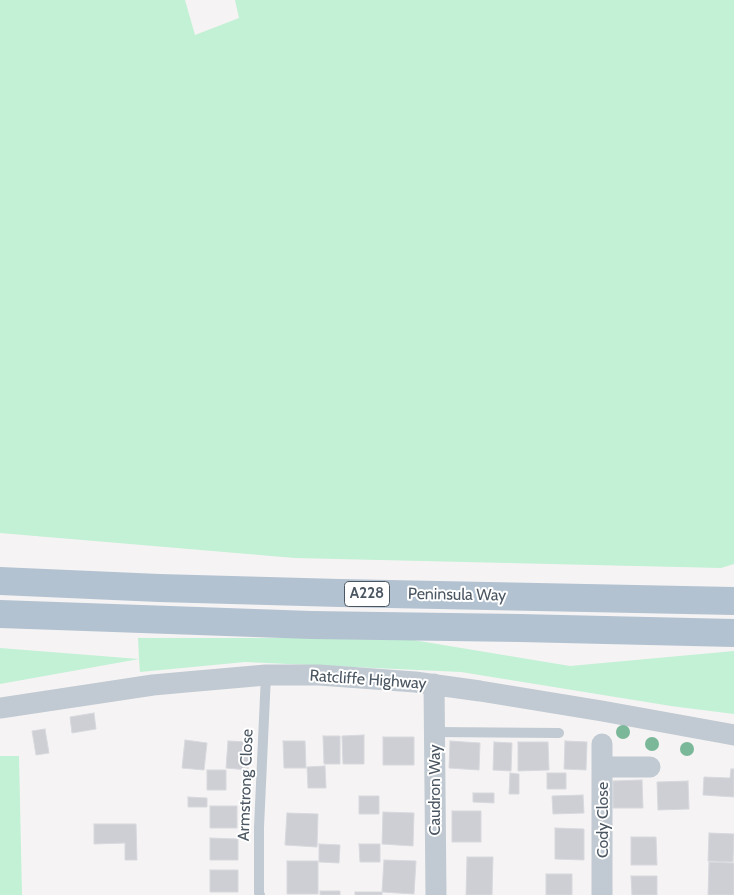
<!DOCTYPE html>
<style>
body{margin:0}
canvas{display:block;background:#f5f3f3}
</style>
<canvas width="734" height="895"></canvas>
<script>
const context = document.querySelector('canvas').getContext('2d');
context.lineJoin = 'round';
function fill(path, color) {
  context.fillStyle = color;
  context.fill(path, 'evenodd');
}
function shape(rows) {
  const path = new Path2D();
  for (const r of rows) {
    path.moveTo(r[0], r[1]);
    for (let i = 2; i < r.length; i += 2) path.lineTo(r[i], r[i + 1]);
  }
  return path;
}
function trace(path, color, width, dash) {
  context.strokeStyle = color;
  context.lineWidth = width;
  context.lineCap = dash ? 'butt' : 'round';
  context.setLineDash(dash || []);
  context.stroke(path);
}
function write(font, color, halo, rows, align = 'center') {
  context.font = font + ' Cabin,sans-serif';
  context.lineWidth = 4;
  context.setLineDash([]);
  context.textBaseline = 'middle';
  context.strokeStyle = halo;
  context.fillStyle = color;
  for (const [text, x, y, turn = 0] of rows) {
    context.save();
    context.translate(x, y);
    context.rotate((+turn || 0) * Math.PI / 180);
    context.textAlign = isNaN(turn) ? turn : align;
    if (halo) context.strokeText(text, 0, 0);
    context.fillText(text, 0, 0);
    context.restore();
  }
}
fill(shape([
 [0,0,185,0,195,35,239,18,235,0,734,0,734,564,721,568,295,558,0,533],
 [138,638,401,638,570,666,734,651,734,714,671,706,461,672,245,662,140,672,139,659,0,684,0,648,139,659],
 [0,756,19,756,22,895,0,895]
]), '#c3f1d5');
const building = shape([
 [94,713,96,729,72,733,70,717,94,713],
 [45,729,49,753,36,755,32,731,45,729],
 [364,735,364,764,343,764,342,736,364,735],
 [323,736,340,736,340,764,324,764,323,736],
 [383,737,414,737,414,765,383,765,383,737],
 [185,740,207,743,204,770,182,768,185,740],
 [228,741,250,742,248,770,226,768,228,741],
 [283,741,305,741,306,768,284,768,283,741],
 [450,741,480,743,479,770,449,768,450,741],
 [565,741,587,742,586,770,564,769,565,741],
 [494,742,512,743,511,771,493,770,494,742],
 [518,742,548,742,549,770,518,771,518,742],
 [325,766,326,788,308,788,307,767,325,766],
 [731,769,734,769,734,797,703,795,704,777,730,778,731,769],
 [207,770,226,770,226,790,207,790,207,770],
 [510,773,519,774,519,794,509,794,510,773],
 [547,773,566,773,566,789,547,789,547,773],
 [642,780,643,808,613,808,613,781,642,780],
 [688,781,689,809,658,810,657,782,688,781],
 [473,793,494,793,494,803,473,802,473,793],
 [583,795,584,813,553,814,552,796,583,795],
 [359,796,379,796,379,814,359,814,359,796],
 [188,797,207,798,207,807,188,807,188,797],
 [210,806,237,806,237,828,210,828,210,806],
 [452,811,481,811,481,842,452,842,452,811],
 [383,812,414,813,413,846,382,844,383,812],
 [287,813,318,814,317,847,285,845,287,813],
 [94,824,136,824,137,860,125,860,125,843,94,844,94,824],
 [555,828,584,829,584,860,555,859,555,828],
 [709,833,734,834,733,862,708,861,709,833],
 [631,837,656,837,657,865,631,865,631,837],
 [210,838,238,839,238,860,210,860,210,838],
 [319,844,340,845,339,863,319,862,319,844],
 [359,844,380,844,380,862,360,862,359,844],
 [467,857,493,857,492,895,466,895,467,857],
 [384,860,416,861,414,894,382,892,384,860],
 [287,861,318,861,318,894,287,894,287,861],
 [709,862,734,863,734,895,708,895,709,862],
 [210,870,238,870,238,892,210,892,210,870],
 [546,874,572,874,572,895,546,895,546,874],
 [631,876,657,876,657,895,632,895,631,876],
 [320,891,340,891,340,895,320,895,320,891],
 [355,892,382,892,382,895,355,895,355,892]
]);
fill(building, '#cdcfd5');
trace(building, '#d7d9de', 1);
trace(shape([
 [434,732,559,733],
 [260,895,259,893,259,827,266,675]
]), '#c1cad2', 10);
trace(shape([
 [434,684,436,895],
 [0,708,153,685,186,682,266,675,319,675,415,682,480,691,602,711,734,735],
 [602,744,602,895],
 [603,767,650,767]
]), '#c1cad2', 21);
trace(shape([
 [0,581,159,588,340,593,734,601],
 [0,614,311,625,520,628,734,633]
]), '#b3c2d1', 28);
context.fillStyle = '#7bb799';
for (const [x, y] of [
 [623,732],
 [652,744],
 [687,749]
]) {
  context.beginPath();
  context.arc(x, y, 7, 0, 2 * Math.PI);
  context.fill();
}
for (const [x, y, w] of [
 [367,594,45]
]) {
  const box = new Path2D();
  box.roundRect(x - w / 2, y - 12.5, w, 25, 4);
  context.fillStyle = '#fff';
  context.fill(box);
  trace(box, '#4a5661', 1);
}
write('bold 15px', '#4a5661', null, [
 ["A228",367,594]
]);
write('16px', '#4a5661', '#fff', [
 ["Peninsula Way",457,595,1],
 ["Ratcliffe Highway",368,680,4],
 ["Armstrong Close",246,785,-88],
 ["Caudron Way",435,790,-90],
 ["Cody Close",603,820,-90]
]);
</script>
